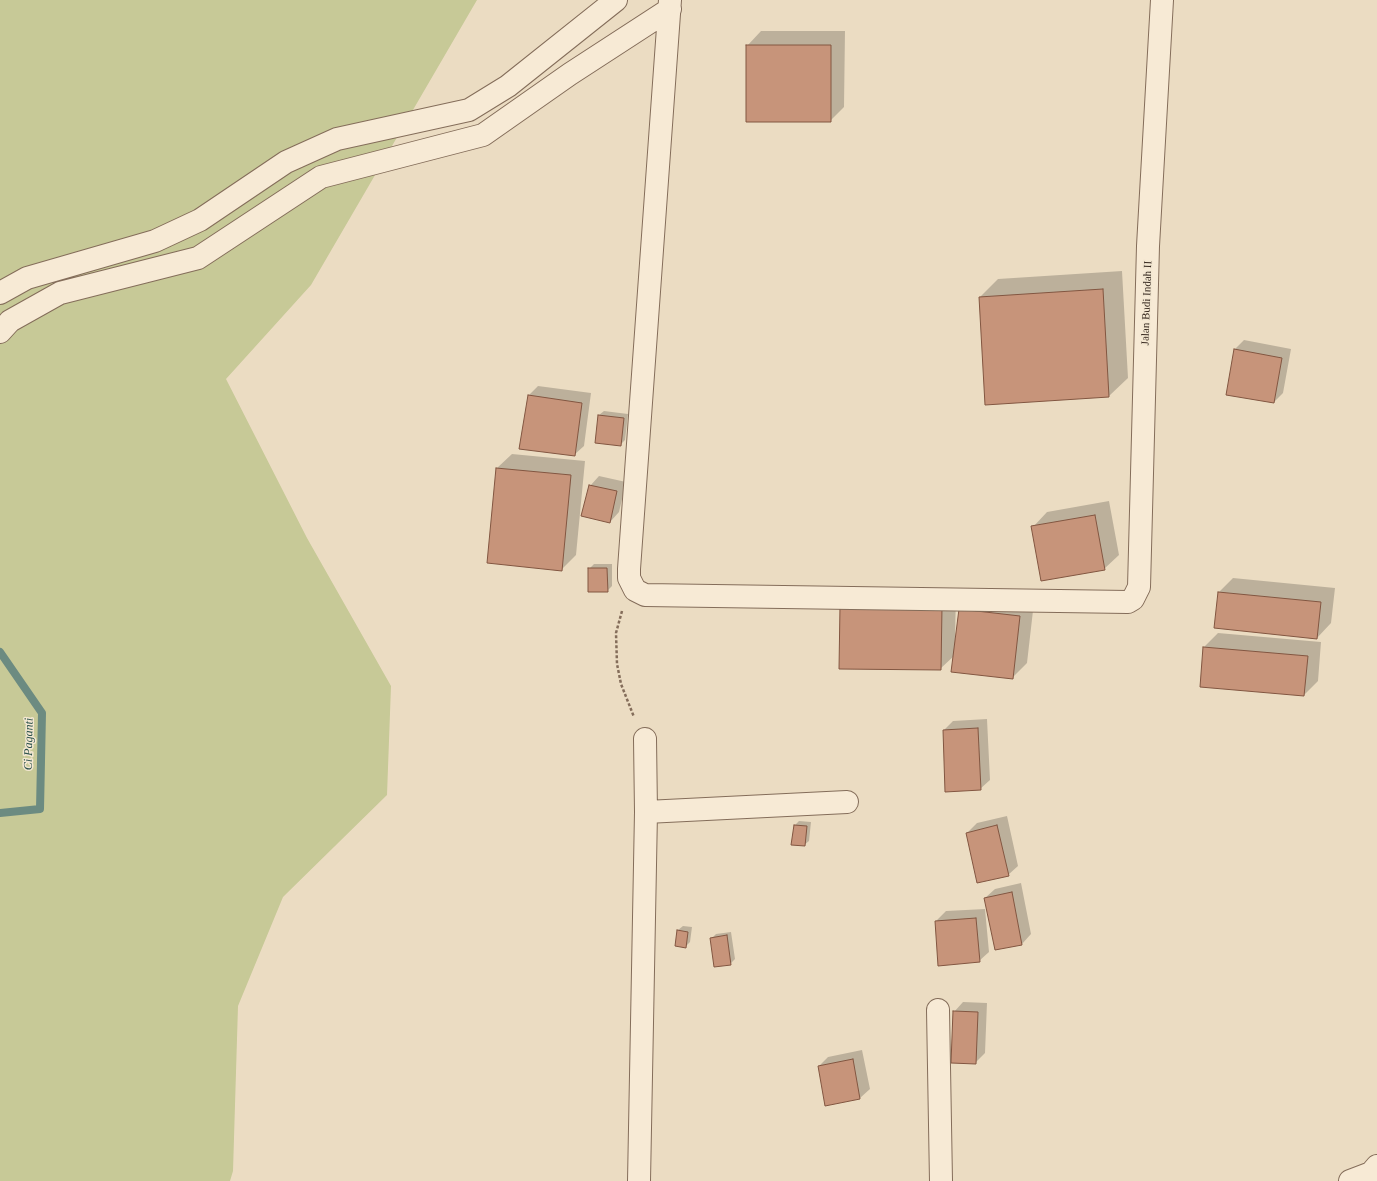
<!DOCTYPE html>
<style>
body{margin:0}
canvas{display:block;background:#ebdcc2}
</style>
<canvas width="1377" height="1181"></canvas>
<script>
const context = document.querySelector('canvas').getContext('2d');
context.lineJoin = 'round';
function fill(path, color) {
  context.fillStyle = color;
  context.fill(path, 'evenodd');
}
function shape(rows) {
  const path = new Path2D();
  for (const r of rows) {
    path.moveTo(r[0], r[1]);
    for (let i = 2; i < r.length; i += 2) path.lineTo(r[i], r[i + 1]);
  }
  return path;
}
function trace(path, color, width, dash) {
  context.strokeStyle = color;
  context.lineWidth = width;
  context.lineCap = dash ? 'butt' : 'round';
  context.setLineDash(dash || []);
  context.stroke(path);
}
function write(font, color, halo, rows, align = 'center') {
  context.font = font + ' Georgia,serif';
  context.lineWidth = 3;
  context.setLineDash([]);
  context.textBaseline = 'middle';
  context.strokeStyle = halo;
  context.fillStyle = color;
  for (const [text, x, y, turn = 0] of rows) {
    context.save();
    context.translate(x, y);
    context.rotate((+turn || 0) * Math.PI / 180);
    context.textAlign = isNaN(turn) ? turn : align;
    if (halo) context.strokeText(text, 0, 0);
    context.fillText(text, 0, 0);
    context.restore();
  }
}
fill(shape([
 [0,0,477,0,311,285,226,379,307,538,391,686,387,795,283,897,238,1006,233,1171,230,1181,0,1181]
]), '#c7c997');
fill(shape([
 [761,31,845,31,844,107,830,121,747,46],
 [1122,271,1128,378,1109,396,980,297,998,279],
 [1244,340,1291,349,1283,393,1274,402,1234,350],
 [538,386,591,393,584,446,574,455,529,395],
 [604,411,628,414,625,440,620,445,599,415],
 [512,454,585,461,576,555,561,570,497,468],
 [599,476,626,482,619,512,610,522,590,486],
 [1109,501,1119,555,1104,569,1033,527,1047,512],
 [594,564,612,564,612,586,607,591,589,569],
 [1233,578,1335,588,1331,623,1317,638,1219,592],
 [956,593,955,639,956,639,960,609,1034,602,1027,663,1012,678,955,655,940,669,840,668],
 [1218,633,1321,642,1318,681,1304,695,1204,647],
 [987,719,990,780,980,789,944,730,953,721],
 [1007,816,1018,866,1008,875,967,833,977,823],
 [799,821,811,822,809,841,804,845,794,826],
 [1021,883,1031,934,1022,944,996,949,985,898,995,889],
 [985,909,989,952,979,961,936,921,946,911],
 [683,926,692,927,690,942,685,947,678,930],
 [731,932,735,959,730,964,711,939,716,934],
 [963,1002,987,1003,985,1053,975,1063,954,1012],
 [862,1050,870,1089,860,1098,826,1105,819,1066,828,1057]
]), '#0003');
trace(shape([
 [0,652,42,713,40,809,0,813]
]), '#6c8b81', 8);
const building = shape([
 [746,45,831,45,831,122,746,122,746,45],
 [1103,289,1109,397,985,405,979,297,1103,289],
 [1234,349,1282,358,1274,403,1226,395,1234,349],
 [528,395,582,403,575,456,519,449,528,395],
 [598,415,624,418,621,446,595,443,598,415],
 [496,468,571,475,562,571,487,563,496,468],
 [589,485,617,491,610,523,581,516,589,485],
 [1095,515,1105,570,1041,581,1031,526,1095,515],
 [588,568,607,568,608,592,588,592,588,568],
 [1218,592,1321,602,1317,639,1214,628,1218,592],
 [840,606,942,607,941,670,839,669,840,606],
 [959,609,1020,616,1013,679,951,672,959,609],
 [1203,647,1308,656,1304,696,1200,687,1203,647],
 [978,728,981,790,945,792,943,730,978,728],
 [794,825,807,826,805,846,791,845,794,825],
 [997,825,1009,876,977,883,966,833,997,825],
 [1012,892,1022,945,995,950,984,898,1012,892],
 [976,918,980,962,938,966,935,921,976,918],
 [677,930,688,932,686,948,675,946,677,930],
 [727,935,731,965,714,967,710,938,727,935],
 [953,1011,978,1012,976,1064,951,1063,953,1011],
 [853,1059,860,1099,825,1106,818,1066,853,1059]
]);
fill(building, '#c7947a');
trace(building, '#825641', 1);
const street = shape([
 [670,0,629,569,629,578,635,590,645,595,1128,602,1133,599,1139,587,1148,246,1162,0],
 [0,293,27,278,155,241,200,220,286,162,337,139,469,110,508,86,616,0],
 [0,332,10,321,60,293,198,258,321,177,483,135,570,74,670,9],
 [646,812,847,802],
 [938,1010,941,1181],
 [639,1181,646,812,645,739],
 [1350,1181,1371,1173,1377,1166]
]);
trace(street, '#846d5a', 24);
trace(shape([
 [622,611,616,633,617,664,621,684,634,717]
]), '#846d5a', 2.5, [3, 2]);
trace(street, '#f7ead5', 22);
write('11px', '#35271e', '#f3e7d1', [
 ["Jalan Budi Indah II",1147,303,-88]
]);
write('italic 12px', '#2e544e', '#f3e7d1', [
 ["Ci Paganti",29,744,-89]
]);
</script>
